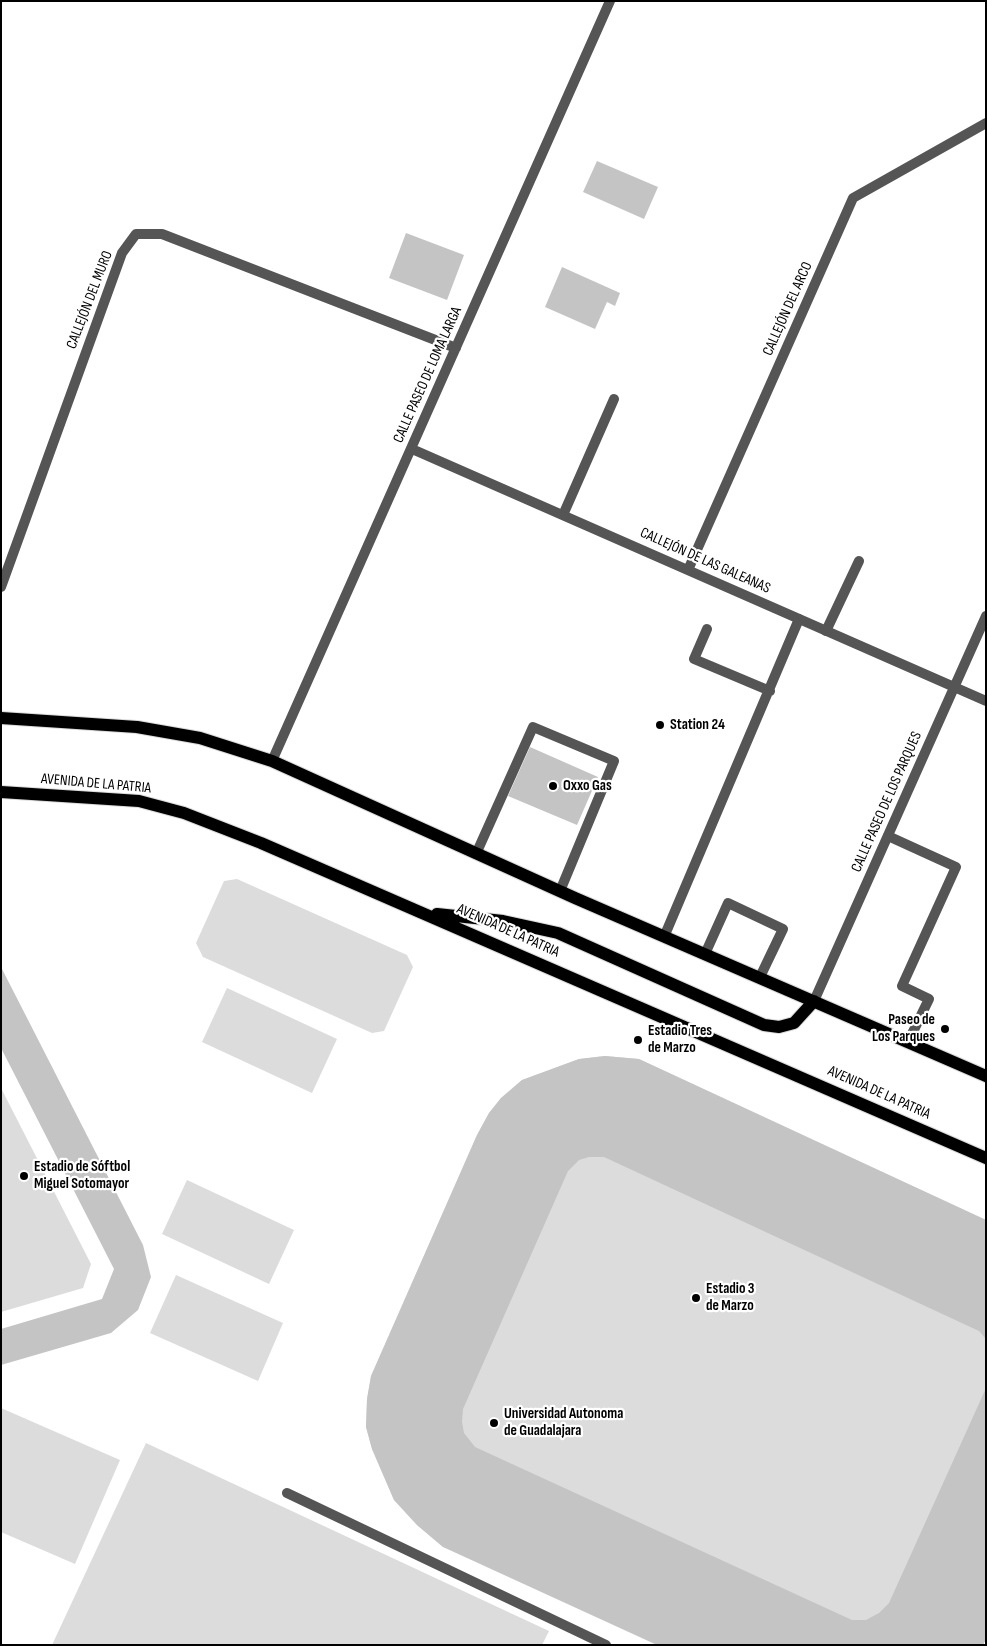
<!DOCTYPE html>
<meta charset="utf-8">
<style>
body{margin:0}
#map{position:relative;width:987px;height:1646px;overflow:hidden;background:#fff;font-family:"Sofia Sans Condensed",sans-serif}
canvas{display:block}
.frame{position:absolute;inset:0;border:2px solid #000;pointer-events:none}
</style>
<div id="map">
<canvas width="987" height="1646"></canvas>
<div class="frame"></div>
</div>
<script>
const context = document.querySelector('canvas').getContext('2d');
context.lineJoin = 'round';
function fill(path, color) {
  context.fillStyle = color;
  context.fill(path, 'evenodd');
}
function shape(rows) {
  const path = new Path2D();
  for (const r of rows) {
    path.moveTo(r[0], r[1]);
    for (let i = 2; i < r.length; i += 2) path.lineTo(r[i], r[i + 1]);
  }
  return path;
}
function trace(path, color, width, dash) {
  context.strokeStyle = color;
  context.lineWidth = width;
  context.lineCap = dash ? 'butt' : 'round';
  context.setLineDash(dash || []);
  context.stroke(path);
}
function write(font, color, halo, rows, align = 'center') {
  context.font = font + ' "Sofia Sans Condensed",sans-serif';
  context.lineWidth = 4.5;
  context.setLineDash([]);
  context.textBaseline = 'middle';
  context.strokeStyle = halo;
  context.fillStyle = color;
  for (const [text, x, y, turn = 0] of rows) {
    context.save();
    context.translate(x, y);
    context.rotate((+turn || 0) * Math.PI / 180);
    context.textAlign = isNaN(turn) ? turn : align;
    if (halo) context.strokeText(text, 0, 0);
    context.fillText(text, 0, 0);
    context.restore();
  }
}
fill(shape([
 [237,879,407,955,413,967,384,1031,372,1033,203,957,196,943,224,881],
 [227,988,337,1039,312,1093,202,1042],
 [605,1056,639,1059,986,1220,986,1639,983,1645,443,1547,417,1525,394,1500,372,1449,366,1427,367,1399,371,1376,477,1135,489,1113,501,1098,522,1080,579,1059],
 [1,1088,91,1264,83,1288,1,1312],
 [187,1180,294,1230,269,1284,162,1234],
 [176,1275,283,1323,258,1381,150,1333],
 [1,1408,120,1460,75,1564,1,1532],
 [146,1443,549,1631,542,1645,52,1645]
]), '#dcdcdc');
fill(shape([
 [597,161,658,187,644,219,583,192],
 [406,233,464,255,447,300,389,278],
 [562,267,620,293,615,306,607,302,595,329,545,307],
 [530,747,598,777,577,825,508,796],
 [1,967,143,1245,151,1277,138,1310,111,1333,1,1365,1,1329,102,1299,114,1269,1,1048],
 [605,1056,639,1059,986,1220,986,1339,979,1331,604,1157,589,1157,579,1160,568,1171,463,1409,462,1422,464,1433,475,1447,852,1620,866,1620,879,1613,889,1603,986,1388,986,1639,983,1645,657,1645,443,1547,417,1525,394,1500,372,1449,366,1427,367,1399,371,1376,477,1135,489,1113,501,1098,522,1080,579,1059]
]), '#c4c4c4');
const primary = shape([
 [1,718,137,727,200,738,272,761,575,898,986,1076],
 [1,792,139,801,184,813,261,843,986,1158],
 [437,914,503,921,558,933,764,1025,779,1027,794,1023,814,1001]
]);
trace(primary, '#dbdbdb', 14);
trace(shape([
 [707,629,694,659,770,691],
 [826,631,859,561],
 [888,836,956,867,902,986,929,999,908,1042],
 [476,854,533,727,614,761,560,891],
 [664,937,799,619],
 [705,954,728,903,783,929,760,977],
 [287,1493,606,1645]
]), '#555', 10);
trace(shape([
 [412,449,986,701],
 [563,515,614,399],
 [688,570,853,198,986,123],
 [1,587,122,253,136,234,162,234,456,348],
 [272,761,610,1],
 [814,1001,986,616]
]), '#555', 10);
trace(primary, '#000', 12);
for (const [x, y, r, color] of [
 [660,725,5,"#000"],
 [553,786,5,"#000"],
 [945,1029,5,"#000"],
 [638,1040,5,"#000"],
 [24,1176,5,"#000"],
 [696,1298,5,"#000"],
 [494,1423,5,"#000"]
]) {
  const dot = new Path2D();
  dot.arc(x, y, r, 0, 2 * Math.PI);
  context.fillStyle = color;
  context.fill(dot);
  trace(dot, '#fff', 2);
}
write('15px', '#000', '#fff', [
 ["CALLEJÓN DEL MURO",90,300,-69],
 ["CALLEJÓN DEL ARCO",788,309,-66],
 ["CALLE PASEO DE LOMA LARGA",428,375,-66],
 ["CALLEJÓN DE LAS GALEANAS",705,561,24],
 ["AVENIDA DE LA PATRIA",96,784,5],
 ["CALLE PASEO DE LOS PARQUES",887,802,-66],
 ["AVENIDA DE LA PATRIA",508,931,24],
 ["AVENIDA DE LA PATRIA",879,1093,24]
]);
write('bold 15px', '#000', '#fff', [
 ["Station 24",670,725],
 ["Oxxo Gas",563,786],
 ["Paseo de",935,1020,"right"],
 ["Los Parques",935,1037,"right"],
 ["Estadio Tres",648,1031],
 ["de Marzo",648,1048],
 ["Estadio de Sóftbol",34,1167],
 ["Miguel Sotomayor",34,1184],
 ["Estadio 3",706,1289],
 ["de Marzo",706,1306],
 ["Universidad Autonoma",504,1414],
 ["de Guadalajara",504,1431]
], 'left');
</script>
